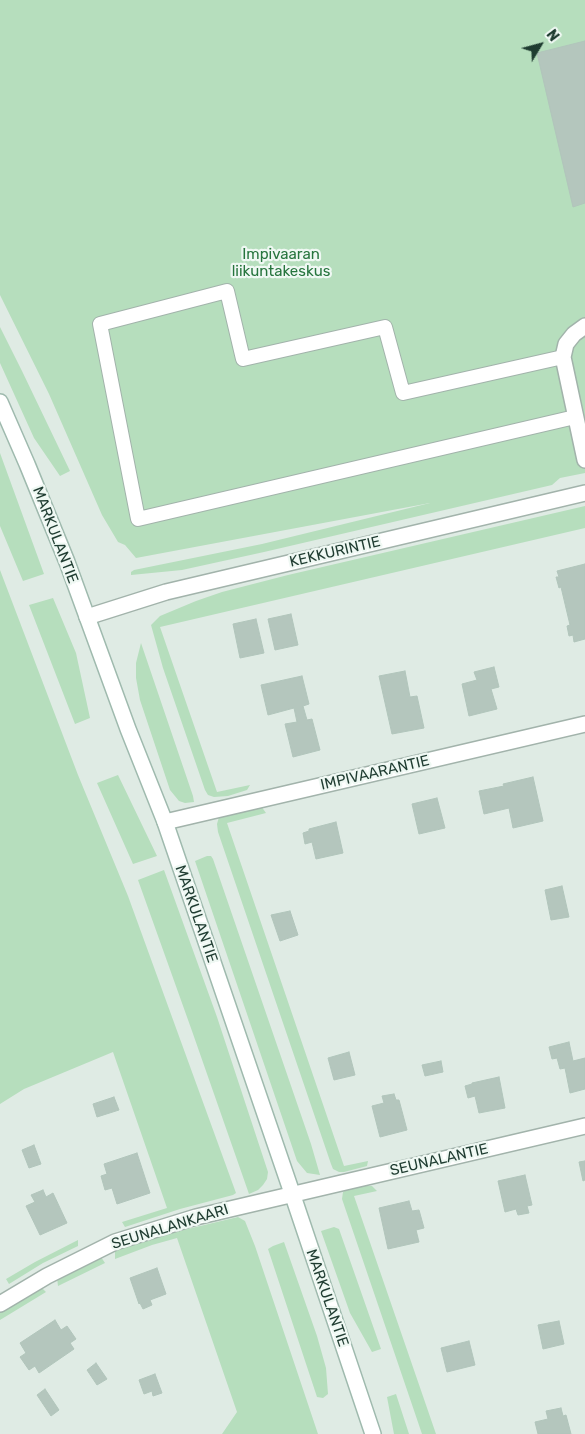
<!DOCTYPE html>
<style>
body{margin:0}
#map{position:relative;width:585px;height:1434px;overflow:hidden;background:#dfebe4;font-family:Rubik,sans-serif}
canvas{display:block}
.north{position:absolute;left:515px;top:20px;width:50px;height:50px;-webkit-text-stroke:4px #eff8f3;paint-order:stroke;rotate:53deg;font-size:14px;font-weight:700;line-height:20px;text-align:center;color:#1f3c31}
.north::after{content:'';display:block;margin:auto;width:18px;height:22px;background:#1f3c31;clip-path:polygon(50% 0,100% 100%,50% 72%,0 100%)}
</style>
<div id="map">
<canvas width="585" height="1434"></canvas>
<div class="north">N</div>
</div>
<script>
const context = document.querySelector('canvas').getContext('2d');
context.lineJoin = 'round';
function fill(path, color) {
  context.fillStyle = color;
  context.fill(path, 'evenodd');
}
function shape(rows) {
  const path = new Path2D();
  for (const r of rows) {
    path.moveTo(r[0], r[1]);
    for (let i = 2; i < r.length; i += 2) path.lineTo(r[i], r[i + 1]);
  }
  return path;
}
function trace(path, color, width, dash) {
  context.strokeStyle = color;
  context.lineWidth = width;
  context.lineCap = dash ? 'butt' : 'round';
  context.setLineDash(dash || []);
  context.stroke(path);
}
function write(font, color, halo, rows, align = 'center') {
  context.font = font + ' Rubik,sans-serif';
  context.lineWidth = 4.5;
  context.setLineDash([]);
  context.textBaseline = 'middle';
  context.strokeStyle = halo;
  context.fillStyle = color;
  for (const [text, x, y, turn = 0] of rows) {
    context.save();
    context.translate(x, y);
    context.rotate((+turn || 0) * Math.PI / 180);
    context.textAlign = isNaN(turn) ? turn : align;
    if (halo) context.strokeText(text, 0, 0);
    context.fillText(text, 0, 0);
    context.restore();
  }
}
fill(shape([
 [0,0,585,0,585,473,560,478,552,485,264,552,182,570,131,575,131,572,134,570,262,544,430,503,136,558,125,545,118,542,102,515,49,394,0,295],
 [0,327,22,371,70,471,60,476,34,438,0,363],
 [0,453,44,574,23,581,0,526],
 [585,506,585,528,160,627,217,792,250,785,247,790,228,796,214,797,208,795,205,790,163,668,151,625,160,616,196,601,222,592,288,575],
 [0,570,78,775,128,896,236,1193,233,1195,180,1209,125,1227,122,1222,167,1208,113,1052,24,1089,0,1104],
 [53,598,76,653,90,718,75,724,29,605],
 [141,643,193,796,194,802,185,803,179,801,170,790,140,700,136,678,136,663],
 [118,775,157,856,133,864,97,783],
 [261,806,266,813,227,823,344,1166,368,1161,367,1166,344,1172,339,1172,333,1169,331,1164,218,832,217,824,219,817],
 [207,856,211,856,213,859,311,1144,320,1175,307,1173,297,1161,195,861],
 [164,870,217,1017,268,1172,267,1179,263,1185,258,1190,249,1194,192,1031,138,880],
 [358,1186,372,1186,377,1191,354,1196,436,1434,422,1434,342,1199,343,1192,346,1190],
 [238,1217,245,1221,255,1246,318,1434,222,1434,237,1412,177,1238,152,1245,115,1259,115,1251,145,1241,175,1232],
 [334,1227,339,1229,381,1349,372,1352,350,1313,321,1231],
 [78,1240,78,1246,43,1263,9,1284,6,1279,35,1262],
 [284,1242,317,1336,326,1368,328,1394,323,1398,317,1397,268,1249,273,1246],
 [101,1257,105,1263,58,1286,57,1278],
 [41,1287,46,1292,0,1320,0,1313],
 [396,1394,409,1434,394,1434,387,1397]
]), '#b6debd');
const building = shape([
 [585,41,585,203,573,207,537,53,585,41],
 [585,564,585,639,574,642,573,635,569,636,567,626,570,625,561,587,559,588,556,577,559,577,557,571,585,564],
 [291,614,298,645,275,650,268,619,291,614],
 [256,619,264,653,240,658,233,624,256,619],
 [494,667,499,687,491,689,497,709,469,716,462,684,477,680,474,672,494,667],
 [405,671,410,697,417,696,424,728,392,734,379,676,405,671],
 [302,676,309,704,303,706,307,720,312,719,320,750,293,757,285,724,297,722,294,708,268,715,261,685,302,676],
 [533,777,543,821,513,828,509,808,484,814,479,791,504,786,503,784,533,777],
 [437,798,445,828,419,834,412,804,437,798],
 [336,822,343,853,316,859,312,842,305,844,303,833,309,831,309,829,336,822],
 [562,886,569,917,551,920,545,890,562,886],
 [290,911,298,935,280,941,271,915,290,911],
 [569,1042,573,1061,585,1058,585,1089,570,1093,565,1068,560,1069,557,1058,552,1059,549,1047,569,1042],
 [349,1052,355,1075,334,1080,328,1058,349,1052],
 [441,1061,443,1072,425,1076,422,1065,441,1061],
 [499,1077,505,1108,479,1113,475,1096,468,1098,465,1086,472,1084,472,1083,499,1077],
 [394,1094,396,1100,399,1100,407,1130,380,1137,372,1106,384,1103,382,1096,394,1094],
 [114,1097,119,1110,97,1117,93,1104,114,1097],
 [34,1145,41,1164,29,1168,22,1150,34,1145],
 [137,1153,150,1193,117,1204,112,1188,105,1190,101,1176,107,1174,104,1164,137,1153],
 [585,1161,585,1180,583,1181,579,1162,585,1161],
 [525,1175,532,1205,527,1206,529,1213,518,1215,516,1209,505,1212,498,1181,525,1175],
 [43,1190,46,1197,53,1193,67,1223,40,1235,26,1206,35,1202,31,1195,43,1190],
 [409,1201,412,1211,419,1210,424,1228,416,1230,419,1242,388,1249,379,1208,409,1201],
 [157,1268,166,1294,150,1300,152,1305,143,1309,140,1303,139,1304,130,1278,157,1268],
 [55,1320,61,1330,67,1326,76,1339,70,1343,74,1349,39,1373,35,1366,29,1370,20,1357,26,1353,20,1343,55,1320],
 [559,1321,564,1344,543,1349,538,1325,559,1321],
 [469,1341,475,1365,447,1372,441,1348,469,1341],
 [96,1363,107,1379,97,1385,87,1370,96,1363],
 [155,1374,162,1393,153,1396,152,1391,144,1394,139,1380,155,1374],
 [45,1389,59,1410,51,1416,37,1395,45,1389],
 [561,1408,563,1416,566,1415,571,1434,538,1434,535,1422,548,1419,546,1411,561,1408]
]);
fill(building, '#b4c6bd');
trace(building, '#b1c5bb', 1);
const service = shape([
 [563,357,403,393,385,327,243,359,227,291,100,324,138,519,575,417]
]);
const minor = shape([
 [585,326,574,334,566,344,563,357,585,460],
 [87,617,166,592,585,493],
 [165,822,585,724],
 [0,1304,47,1276,115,1242,196,1217,585,1126]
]);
const secondary = shape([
 [0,402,27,464,67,562,128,729,165,822,292,1193,373,1434]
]);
trace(service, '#a2b3ab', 16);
trace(minor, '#a2b3ab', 18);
trace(secondary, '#9fbaae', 18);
trace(service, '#fff', 14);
trace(minor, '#fff', 15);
trace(secondary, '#fff', 15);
write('15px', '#27753e', '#eff8f3', [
 ["Impivaaran",281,255],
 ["liikuntakeskus",281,272]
]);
write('15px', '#1f3c31', '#eff8f3', [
 ["MARKULANTIE",55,535,69],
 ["KEKKURINTIE",335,552,-13],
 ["IMPIVAARANTIE",375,773,-13],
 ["MARKULANTIE",196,914,71],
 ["SEUNALANTIE",439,1160,-13],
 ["SEUNALANKAARI",170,1227,-17],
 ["MARKULANTIE",327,1298,71]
]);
</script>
